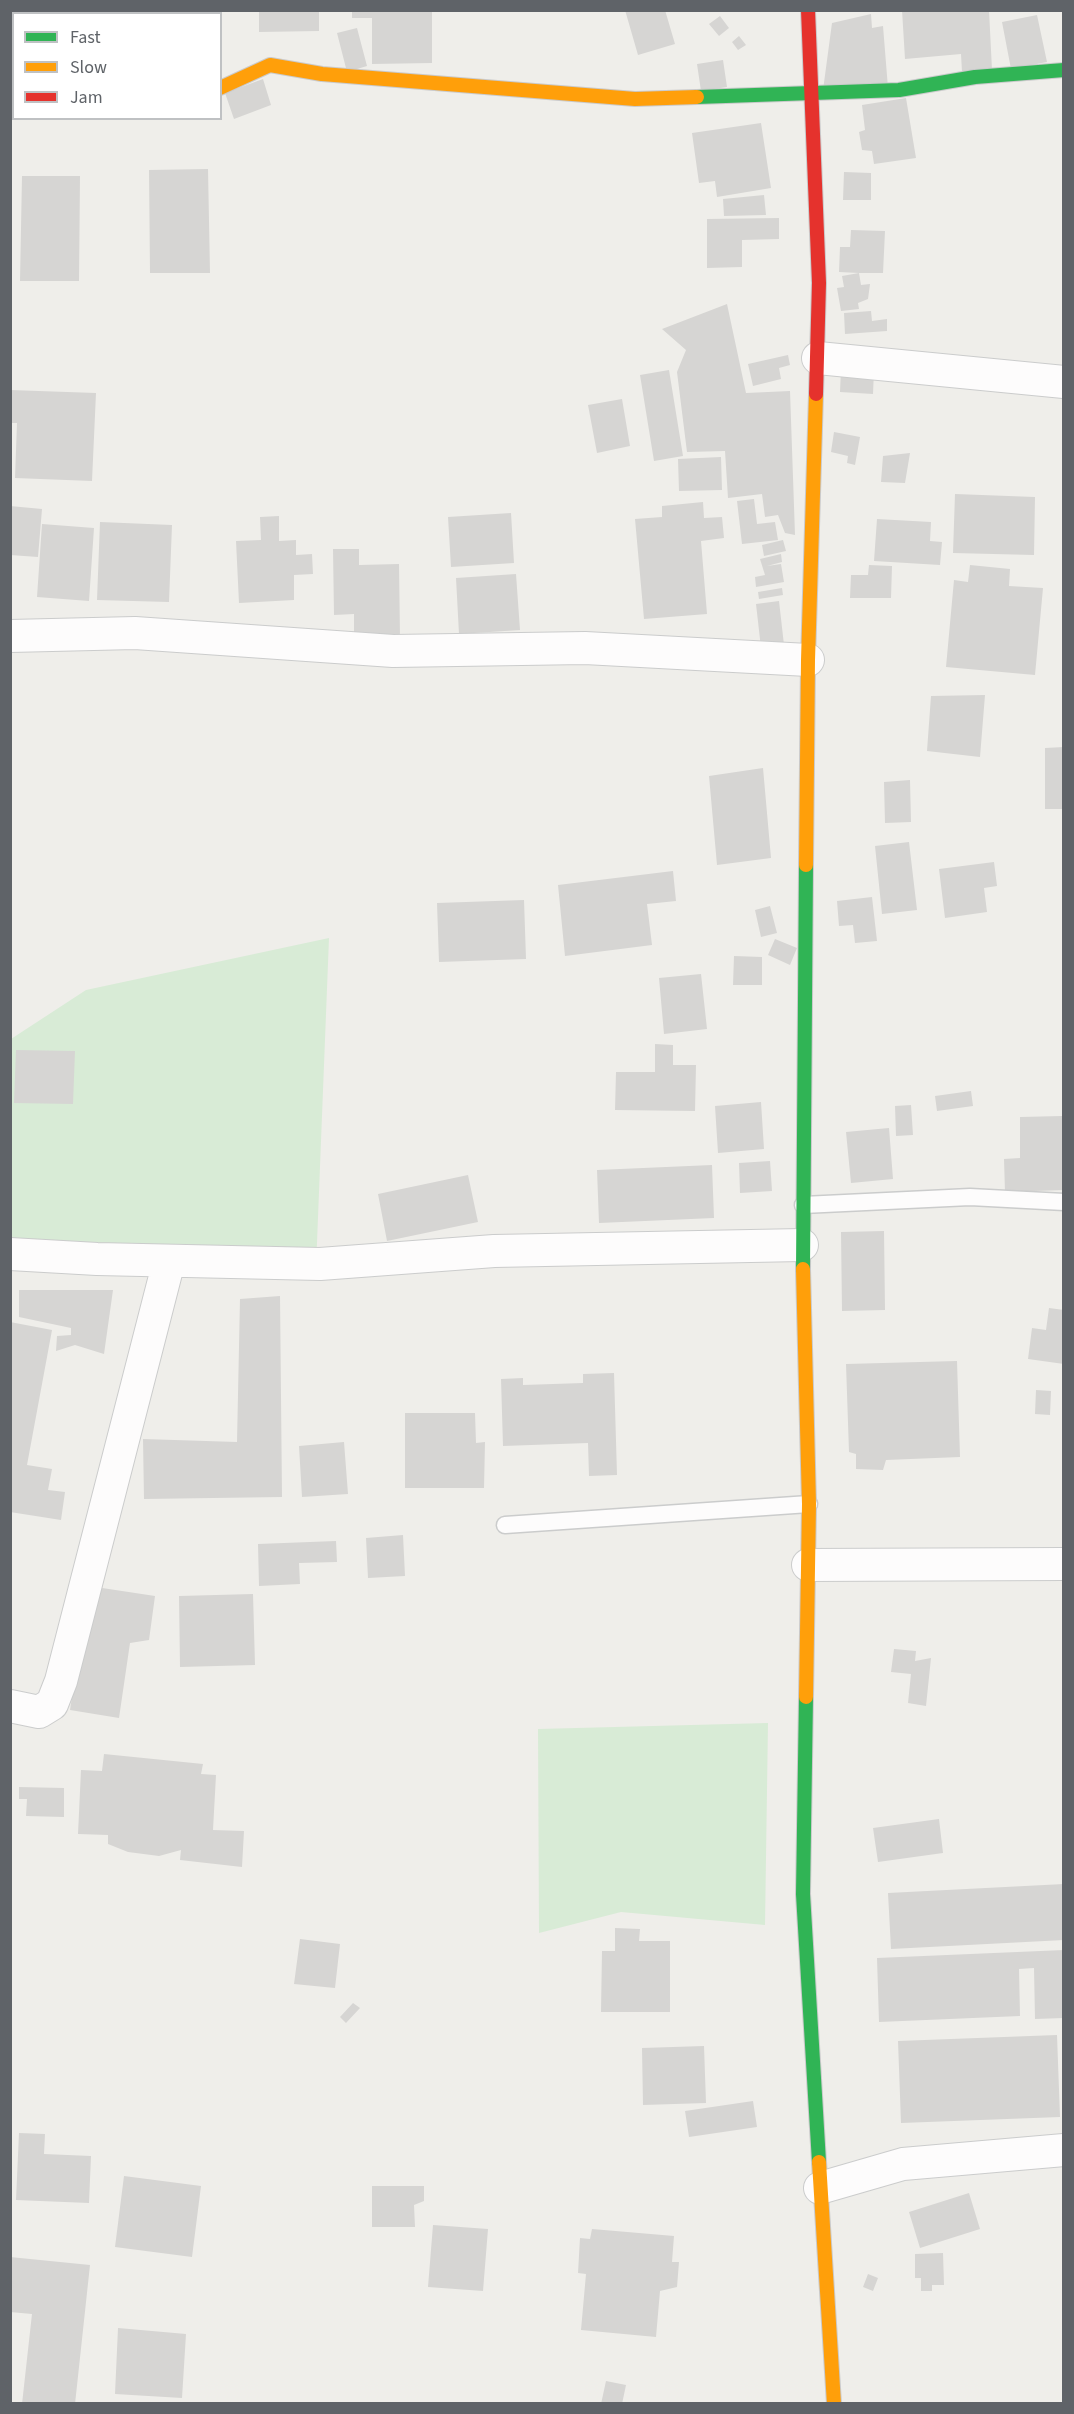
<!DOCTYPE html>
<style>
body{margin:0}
#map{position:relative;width:1074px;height:2414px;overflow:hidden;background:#efeeea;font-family:"Source Sans 3",sans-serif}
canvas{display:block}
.frame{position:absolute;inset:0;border:12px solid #5f6368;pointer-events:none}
.legend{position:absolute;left:12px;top:12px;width:210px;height:108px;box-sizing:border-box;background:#fff;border:2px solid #bfc1c3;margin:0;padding:8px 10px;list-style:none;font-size:18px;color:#5f6368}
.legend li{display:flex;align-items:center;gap:12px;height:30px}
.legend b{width:30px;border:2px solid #bfc1c3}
</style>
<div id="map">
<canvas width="1074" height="2414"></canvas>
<div class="frame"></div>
<ul class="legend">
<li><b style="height:8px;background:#30b455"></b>Fast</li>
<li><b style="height:8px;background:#ff9f0a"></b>Slow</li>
<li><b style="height:8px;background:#e5322d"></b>Jam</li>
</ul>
</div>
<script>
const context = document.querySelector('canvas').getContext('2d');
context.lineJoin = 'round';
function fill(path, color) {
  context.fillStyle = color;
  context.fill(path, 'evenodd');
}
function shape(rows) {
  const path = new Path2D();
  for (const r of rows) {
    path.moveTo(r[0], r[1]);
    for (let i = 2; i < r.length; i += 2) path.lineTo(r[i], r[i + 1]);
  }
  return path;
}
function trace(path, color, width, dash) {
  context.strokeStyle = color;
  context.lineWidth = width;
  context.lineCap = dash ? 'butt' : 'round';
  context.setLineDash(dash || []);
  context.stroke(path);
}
fill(shape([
 [329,938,316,1268,11,1260,11,1039,86,990],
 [768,1723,765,1925,621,1912,539,1933,538,1729]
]), '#d8ebd6');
fill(shape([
 [259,10,319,10,319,31,259,32],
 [352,10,432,10,432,63,372,64,372,18,352,18],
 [625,10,665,10,675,44,638,55],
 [902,10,989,10,992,70,962,72,961,54,905,59],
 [871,14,872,28,883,26,888,88,823,90,832,23],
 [1037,15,1047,62,1011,69,1002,22],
 [720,16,729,28,719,36,709,24],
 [357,28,367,66,347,72,337,33],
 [739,36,746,45,738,50,732,42],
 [723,60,727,87,701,91,697,64],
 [263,79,271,105,234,119,225,93],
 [906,98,916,158,874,164,872,151,862,150,859,132,865,130,862,105],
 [761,123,771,188,717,197,715,181,699,183,692,133],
 [208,169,210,273,150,273,149,170],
 [844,172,871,173,871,200,843,200],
 [22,176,80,176,79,281,20,281],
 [764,195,766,215,724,216,723,199],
 [779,218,779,239,742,240,742,267,707,268,707,219],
 [851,230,885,231,883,273,859,273,861,285,870,284,868,299,858,303,859,309,841,311,837,288,844,287,842,276,859,273,839,272,840,247,850,247],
 [727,304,746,393,790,391,795,535,785,533,778,515,765,517,762,494,728,498,725,451,687,452,677,372,686,350,662,329],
 [871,311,872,321,887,319,887,331,845,334,844,313],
 [788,355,790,365,779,368,781,379,753,386,748,364],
 [841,369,874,370,873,394,840,392],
 [669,370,683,456,654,461,640,375],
 [10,390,96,393,92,481,15,478,17,423,10,423],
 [622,399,630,446,597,453,588,405],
 [834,432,860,437,855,465,847,463,848,456,831,452],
 [910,453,905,483,881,482,883,456],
 [721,457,722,490,679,491,678,459],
 [955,494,1035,497,1034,555,953,553],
 [754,499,757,524,775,522,778,540,742,544,737,501],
 [703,502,704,518,722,517,724,538,701,541,707,614,644,619,635,519,662,517,662,506],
 [10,506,42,509,38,557,10,555],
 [511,513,514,563,451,567,448,517],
 [279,516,279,541,296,540,296,555,312,554,313,574,294,575,294,600,239,603,236,541,261,540,260,517],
 [877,519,931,522,930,541,942,542,940,565,874,561],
 [100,522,172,525,169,602,97,600],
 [42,524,94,528,89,601,37,597],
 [783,540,786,551,764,556,762,545],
 [333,549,359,549,359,565,399,564,400,638,354,639,354,614,334,615],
 [781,554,782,562,767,566,781,564,784,582,756,587,755,577,765,575,760,559],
 [869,565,892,566,891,598,850,598,851,575,868,575],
 [970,565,1010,569,1009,586,1043,588,1035,675,946,667,954,580,968,582],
 [516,574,520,630,459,634,456,578],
 [782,588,783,595,759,599,758,592],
 [779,601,784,645,761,648,756,604],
 [985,695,980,757,927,751,931,696],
 [1064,747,1064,809,1045,809,1045,748],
 [763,768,771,858,717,865,709,776],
 [910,780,911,822,885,823,884,782],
 [909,842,917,910,882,914,875,846],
 [994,862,997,886,984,888,987,912,945,918,939,869],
 [673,871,676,901,647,904,652,945,565,956,558,885],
 [872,897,877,941,855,943,853,925,839,926,837,901],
 [524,900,526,959,439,962,437,903],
 [770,906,777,933,761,937,755,910],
 [775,939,797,948,790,965,768,955],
 [734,956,762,957,762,985,733,985],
 [701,974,707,1029,664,1034,659,978],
 [655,1044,673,1045,673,1065,696,1065,695,1111,615,1110,616,1072,655,1072],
 [16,1050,75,1051,73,1104,14,1103],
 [971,1091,973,1106,937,1111,935,1096],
 [761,1102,764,1149,718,1153,715,1106],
 [911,1105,913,1135,896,1136,895,1106],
 [1062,1116,1064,1190,1005,1192,1004,1159,1020,1158,1020,1117],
 [889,1128,893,1179,851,1183,846,1132],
 [770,1161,772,1191,740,1193,739,1163],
 [712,1165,714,1218,599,1223,597,1170],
 [468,1175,478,1222,387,1241,378,1194],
 [884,1231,885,1310,842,1311,841,1232],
 [19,1290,113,1290,104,1354,75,1345,56,1351,57,1336,71,1335,71,1328,19,1317],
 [280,1296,282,1497,144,1499,143,1439,237,1442,240,1299],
 [1049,1308,1064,1310,1064,1364,1028,1359,1032,1328,1046,1330],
 [10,1322,52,1330,27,1465,52,1469,48,1490,65,1492,61,1520,10,1512],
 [957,1361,960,1457,886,1460,883,1470,856,1469,856,1454,849,1452,846,1364],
 [614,1373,617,1475,589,1476,588,1443,503,1446,501,1379,523,1378,523,1385,583,1383,583,1374],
 [1036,1390,1051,1391,1050,1415,1035,1414],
 [405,1413,475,1413,476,1443,485,1442,484,1488,405,1488],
 [344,1442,348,1494,302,1497,299,1446],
 [403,1535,405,1576,368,1578,366,1538],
 [336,1541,337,1562,299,1563,300,1584,259,1586,258,1544],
 [89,1586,155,1596,149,1640,130,1643,119,1718,70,1710],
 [253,1594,255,1665,180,1667,179,1596],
 [894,1649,916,1651,915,1661,931,1658,926,1706,908,1703,911,1674,891,1672],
 [104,1754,203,1764,201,1774,216,1775,213,1830,244,1831,242,1867,180,1860,181,1850,159,1856,128,1852,108,1844,108,1835,78,1834,81,1770,102,1771],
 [19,1787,64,1788,64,1817,26,1816,27,1799,19,1799],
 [939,1819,943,1853,878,1862,873,1828],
 [1064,1884,1064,1940,891,1949,888,1893],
 [615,1928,640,1929,639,1941,670,1941,670,2012,601,2012,602,1951,615,1951],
 [300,1939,340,1944,335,1988,294,1984],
 [1064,1950,1064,2018,1035,2019,1034,1968,1019,1969,1020,2016,879,2022,877,1958],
 [353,2003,360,2008,346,2023,340,2017],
 [1057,2035,1060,2117,901,2123,898,2041],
 [704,2046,706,2103,643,2105,642,2048],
 [753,2101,757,2127,689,2137,685,2111],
 [19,2133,45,2134,44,2154,91,2156,89,2203,16,2200],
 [124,2176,201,2186,192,2257,115,2247],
 [372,2186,424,2186,424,2201,414,2205,415,2227,372,2227],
 [969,2193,980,2229,920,2248,909,2212],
 [433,2225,488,2229,483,2291,428,2287],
 [592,2229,674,2236,672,2262,679,2262,677,2287,660,2291,656,2337,581,2330,586,2274,578,2273,580,2238,590,2239],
 [943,2253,944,2285,932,2285,932,2291,921,2291,921,2278,915,2278,915,2254],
 [10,2257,90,2265,75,2404,22,2404,32,2314,10,2312],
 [868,2274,878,2278,873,2291,863,2287],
 [118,2328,186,2334,182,2398,115,2394],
 [606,2381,626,2385,622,2404,601,2404]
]), '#d6d5d3');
const lane = shape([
 [803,1205,970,1197,1064,1202],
 [505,1525,809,1504]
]);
const street = shape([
 [10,82,14,82],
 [818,358,1064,382],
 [10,636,135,633,393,651,585,648,808,660],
 [10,1254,97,1259,320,1264,494,1251,802,1245],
 [808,1565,1064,1564],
 [10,1706,39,1712,52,1704,61,1681,169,1261],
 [820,2188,903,2164,1064,2150]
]);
const fast = shape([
 [697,97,899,90,975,77,1064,70],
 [803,1269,806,865],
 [806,1697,803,1894,819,2162]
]);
const slow = shape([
 [220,88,270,65,322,74,635,99,697,97],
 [806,865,808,660,816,394],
 [803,1269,809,1504,806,1697],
 [819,2162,834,2404]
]);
const jam = shape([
 [808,10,819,283,816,394]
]);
trace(lane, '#cbcccc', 19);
trace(street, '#cbcccc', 34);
trace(fast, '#cacacb', 16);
trace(slow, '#cacacb', 16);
trace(jam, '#cacacb', 16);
trace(lane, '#fdfcfc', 16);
trace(street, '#fdfcfc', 32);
trace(fast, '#30b455', 14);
trace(slow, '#ff9f0a', 14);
trace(jam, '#e5322d', 14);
</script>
